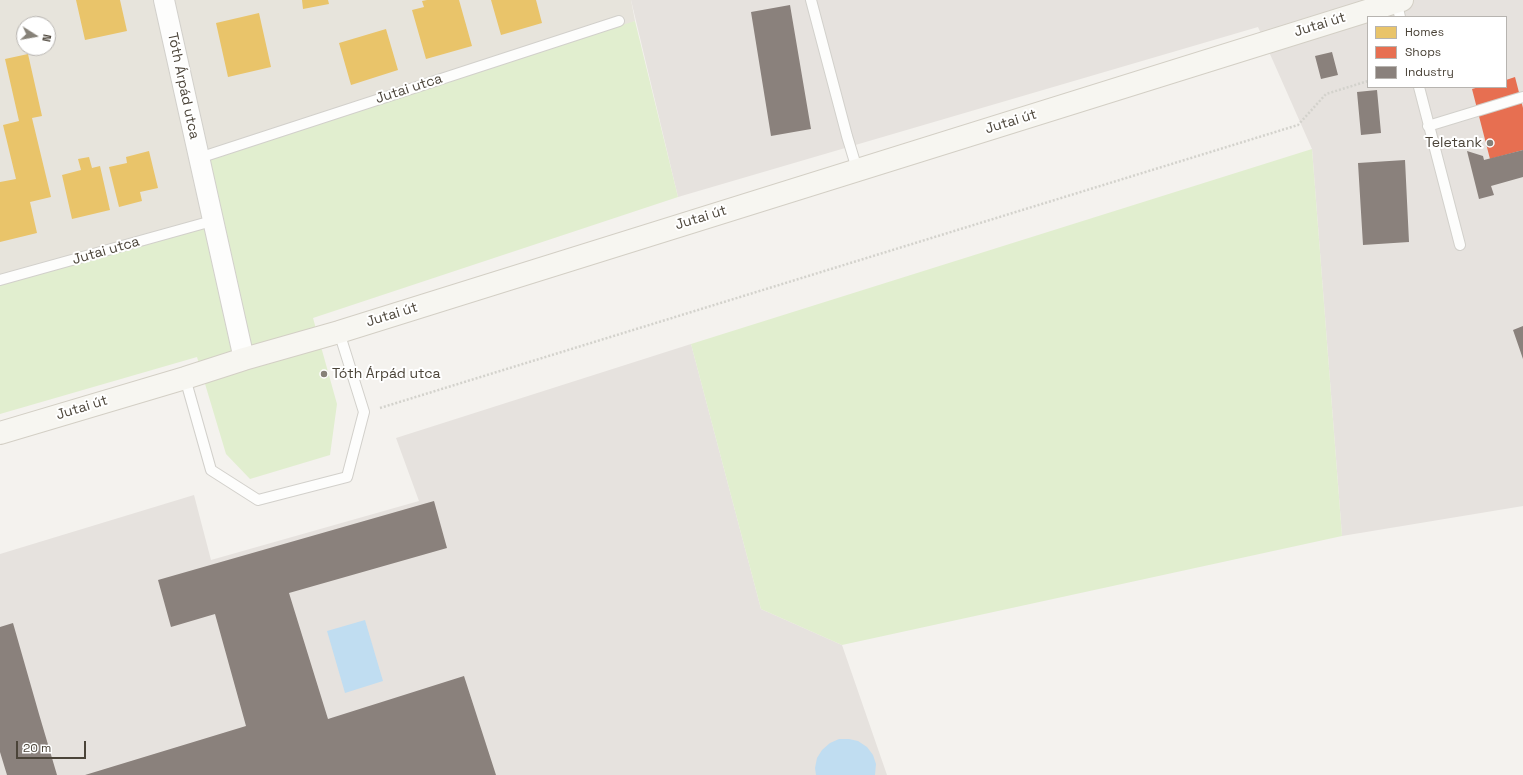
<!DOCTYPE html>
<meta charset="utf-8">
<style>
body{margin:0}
#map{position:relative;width:1523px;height:775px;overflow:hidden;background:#f4f2ee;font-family:"Space Grotesk",sans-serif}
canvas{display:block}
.legend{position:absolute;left:1367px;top:16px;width:140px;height:72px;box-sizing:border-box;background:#fff;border:1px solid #b7b4b0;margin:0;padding:5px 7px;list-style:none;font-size:12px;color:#4b4439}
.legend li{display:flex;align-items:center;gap:8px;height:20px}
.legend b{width:20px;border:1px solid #b7b4b0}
.north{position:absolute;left:16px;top:16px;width:40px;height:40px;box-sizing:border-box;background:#fff;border:1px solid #b7b4b0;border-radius:50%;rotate:101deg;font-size:11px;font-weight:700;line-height:16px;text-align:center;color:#4b4439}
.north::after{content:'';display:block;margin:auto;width:14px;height:18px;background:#868178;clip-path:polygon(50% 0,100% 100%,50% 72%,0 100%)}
.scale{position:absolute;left:16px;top:741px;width:70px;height:18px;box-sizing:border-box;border:2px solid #4b4439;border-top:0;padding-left:5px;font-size:12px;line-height:14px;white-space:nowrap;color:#4b4439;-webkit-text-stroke:3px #fff;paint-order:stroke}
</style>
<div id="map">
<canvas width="1523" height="775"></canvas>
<ul class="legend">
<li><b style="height:11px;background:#e9c46a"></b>Homes</li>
<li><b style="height:11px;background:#e76f51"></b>Shops</li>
<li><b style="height:11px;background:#8a817c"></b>Industry</li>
</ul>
<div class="north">N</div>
<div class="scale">20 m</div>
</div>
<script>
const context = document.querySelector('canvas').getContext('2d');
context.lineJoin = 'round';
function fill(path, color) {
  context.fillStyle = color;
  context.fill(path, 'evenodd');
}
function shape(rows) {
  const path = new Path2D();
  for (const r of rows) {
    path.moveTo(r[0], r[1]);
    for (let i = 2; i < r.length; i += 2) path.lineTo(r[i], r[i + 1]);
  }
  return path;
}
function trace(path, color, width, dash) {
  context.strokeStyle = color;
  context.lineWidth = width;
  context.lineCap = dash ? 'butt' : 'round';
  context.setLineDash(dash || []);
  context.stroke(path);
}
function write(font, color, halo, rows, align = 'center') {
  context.font = font + ' "Space Grotesk",sans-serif';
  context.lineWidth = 4;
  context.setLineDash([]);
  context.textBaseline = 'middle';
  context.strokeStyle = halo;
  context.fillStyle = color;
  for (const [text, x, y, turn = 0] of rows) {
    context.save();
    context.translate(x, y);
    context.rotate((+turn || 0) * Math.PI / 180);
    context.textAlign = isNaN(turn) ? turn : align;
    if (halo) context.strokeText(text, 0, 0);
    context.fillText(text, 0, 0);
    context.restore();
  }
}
fill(shape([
 [0,0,631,0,635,21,212,221,0,277],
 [24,24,48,24,48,48,24,48]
]), '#e7e4dc');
fill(shape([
 [631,0,1523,0,1523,506,1342,536,1312,149,1258,27,678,197],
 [1368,17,1506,17,1506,87,1368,87],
 [691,344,761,609,842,645,887,775,0,775,0,554,194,495,211,560,419,501,396,438]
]), '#e6e2de');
fill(shape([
 [635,21,678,197,313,318,337,404,330,455,250,479,226,454,197,357,0,414,0,277,212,221,199,158],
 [1312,149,1342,536,842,645,761,609,691,344]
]), '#e1eecf');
fill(shape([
 [365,620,383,681,345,693,327,631],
 [839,739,849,739,858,741,867,747,873,755,876,764,875,775,816,775,815,768,817,758,822,750,830,743]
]), '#c0ddf1');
fill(shape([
 [76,0,120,0,127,31,85,40],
 [302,0,328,0,329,4,303,9],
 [427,0,459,0,472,46,426,59,412,10,424,7,422,1],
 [491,0,536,0,542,23,501,35],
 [259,13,271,67,228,77,216,23],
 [386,29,398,70,351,85,339,43],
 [28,54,42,116,32,118,51,197,30,202,37,233,0,242,0,182,16,179,3,125,19,121,5,59],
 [149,151,158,188,140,192,142,201,119,207,109,167,127,163,126,157],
 [89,157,92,168,100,166,110,210,72,219,62,175,81,170,78,159]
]), '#e9c46a');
fill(shape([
 [1515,77,1523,108,1523,150,1490,159,1472,89,1479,87,1506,87,1506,80]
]), '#e76f51');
fill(shape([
 [790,5,811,129,771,136,751,12],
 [1332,52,1338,75,1321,79,1315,56],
 [1377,90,1381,133,1361,135,1357,92],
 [1523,150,1523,177,1491,186,1494,195,1479,199,1467,151,1483,156,1484,160],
 [1405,160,1409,242,1363,245,1358,163],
 [1523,326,1523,359,1513,330],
 [434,501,447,548,289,593,328,719,464,676,496,775,85,775,246,726,215,614,171,627,158,580],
 [13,623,39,714,57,775,7,775,0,752,0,627]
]), '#8a817c');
const service = shape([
 [811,0,847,136,857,169],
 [1396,0,1400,17],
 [1419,87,1460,245],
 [1428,126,1523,97],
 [199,158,619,21],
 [0,280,212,221],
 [185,378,211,470,258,500,347,477,364,412,339,332]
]);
const minor = shape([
 [164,0,244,359]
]);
const secondary = shape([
 [0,433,185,378,244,359,339,332,1402,0]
]);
trace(service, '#d2d0cb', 12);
trace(minor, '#d2d0cb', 22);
trace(secondary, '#d3cfc5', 24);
trace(shape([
 [380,408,1298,125,1326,94,1368,81]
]), '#d3d2cc', 2.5, [2, 2]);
trace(service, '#fdfdfc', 10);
trace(minor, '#fdfdfc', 20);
trace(secondary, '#f7f6f1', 22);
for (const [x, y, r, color] of [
 [1490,143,4,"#868178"],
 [324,374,4,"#868178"]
]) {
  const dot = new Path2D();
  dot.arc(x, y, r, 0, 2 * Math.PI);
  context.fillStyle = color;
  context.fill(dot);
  trace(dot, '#fff', 1.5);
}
write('14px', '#4b4439', '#fff', [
 ["Jutai út",1320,25,-17],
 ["Tóth Árpád utca",183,86,78],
 ["Jutai utca",409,89,-18],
 ["Jutai út",1011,122,-17],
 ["Jutai út",701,218,-17],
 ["Jutai utca",106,251,-16],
 ["Jutai út",392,315,-17],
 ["Jutai út",82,408,-17]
]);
write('14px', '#4b4439', '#fff', [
 ["Teletank",1482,143],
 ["Tóth Árpád utca",332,374,"left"]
], 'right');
</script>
